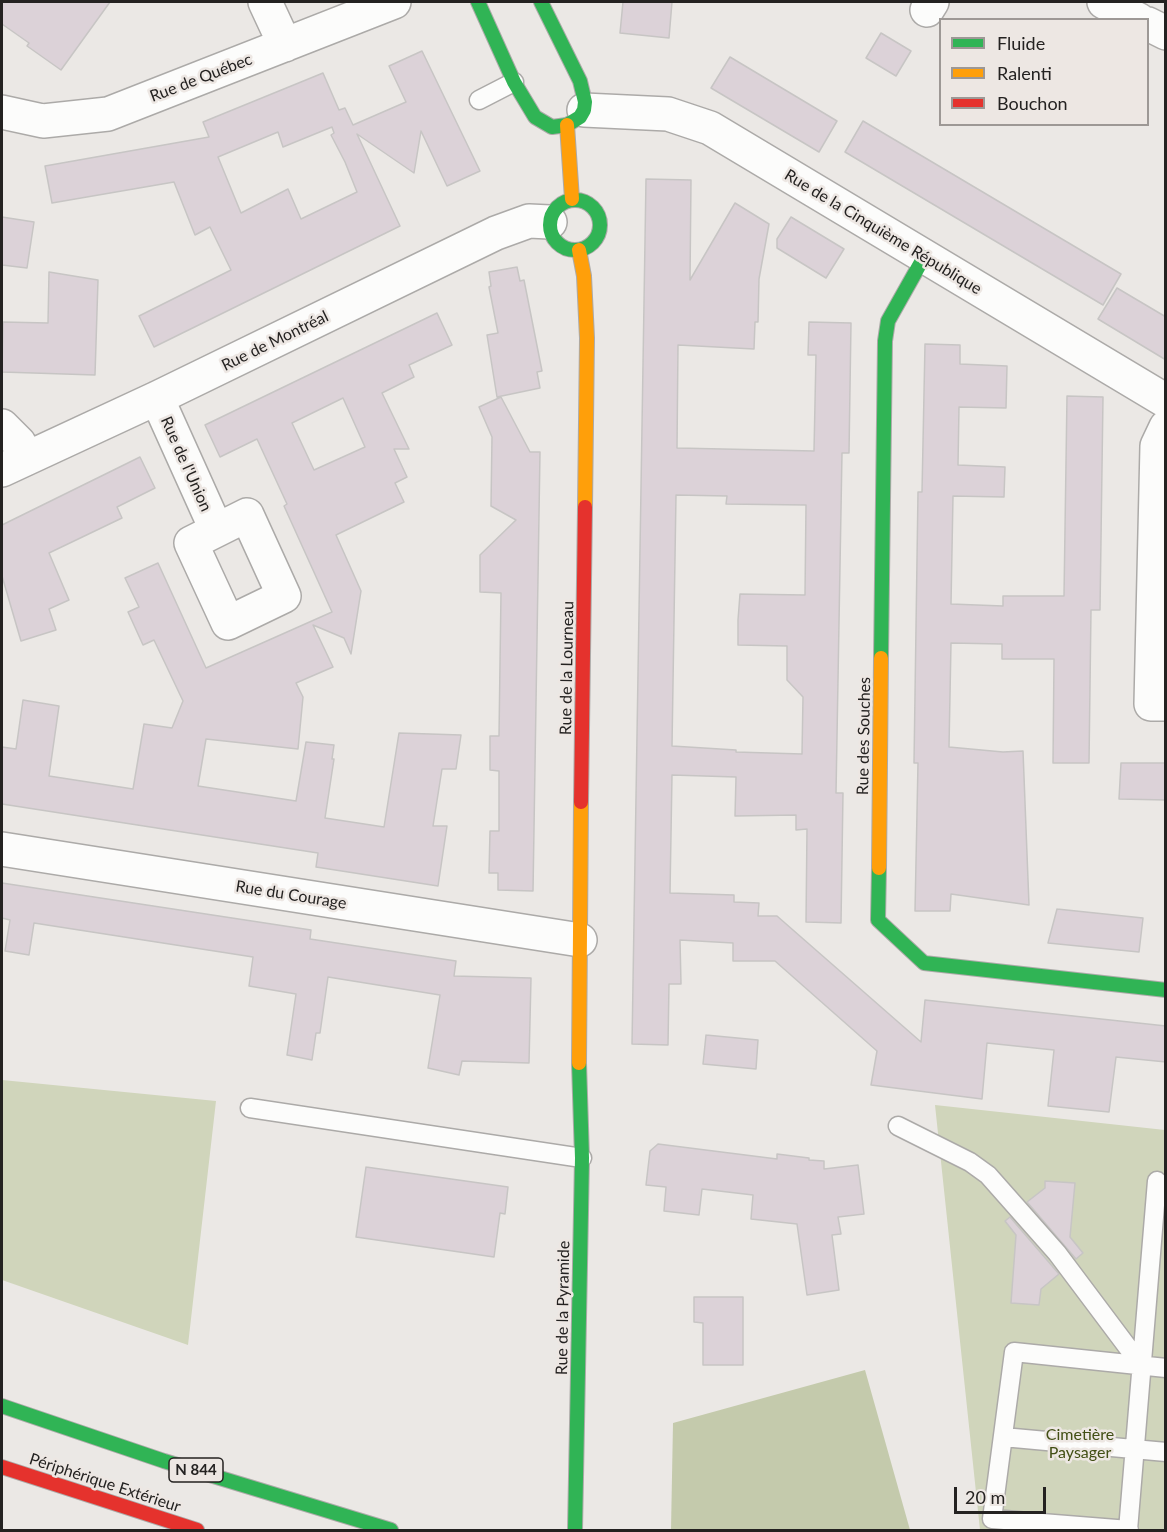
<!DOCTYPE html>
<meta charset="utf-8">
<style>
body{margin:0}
#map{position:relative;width:1167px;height:1532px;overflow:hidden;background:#ebe8e5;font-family:Lato,sans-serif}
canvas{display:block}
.frame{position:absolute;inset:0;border:3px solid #242221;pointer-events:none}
.legend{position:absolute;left:939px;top:18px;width:210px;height:108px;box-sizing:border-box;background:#ede7e3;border:2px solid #9d9895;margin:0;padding:8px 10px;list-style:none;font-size:18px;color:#242221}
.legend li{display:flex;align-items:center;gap:12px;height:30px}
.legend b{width:30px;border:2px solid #9d9895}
.scale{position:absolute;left:954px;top:1487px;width:92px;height:27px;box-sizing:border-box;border:3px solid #242221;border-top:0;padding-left:8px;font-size:18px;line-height:21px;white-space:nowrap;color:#242221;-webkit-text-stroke:4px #ede7e3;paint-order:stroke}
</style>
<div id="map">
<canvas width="1167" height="1532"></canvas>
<div class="frame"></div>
<ul class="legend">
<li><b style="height:8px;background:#30b455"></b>Fluide</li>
<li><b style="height:8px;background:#ff9f0a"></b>Ralenti</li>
<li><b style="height:8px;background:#e5322d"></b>Bouchon</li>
</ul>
<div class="scale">20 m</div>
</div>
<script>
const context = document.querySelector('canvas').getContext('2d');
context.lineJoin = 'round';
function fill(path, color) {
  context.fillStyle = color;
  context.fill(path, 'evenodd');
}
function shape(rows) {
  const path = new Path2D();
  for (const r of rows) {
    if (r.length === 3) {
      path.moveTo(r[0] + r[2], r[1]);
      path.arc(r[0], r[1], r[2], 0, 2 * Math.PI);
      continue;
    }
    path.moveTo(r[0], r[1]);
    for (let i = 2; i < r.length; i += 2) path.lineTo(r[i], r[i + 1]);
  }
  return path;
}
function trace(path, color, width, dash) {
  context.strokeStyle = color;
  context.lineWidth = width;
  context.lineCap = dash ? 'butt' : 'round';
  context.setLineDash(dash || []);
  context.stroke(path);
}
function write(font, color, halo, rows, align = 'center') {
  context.font = font + ' Lato,sans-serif';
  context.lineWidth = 5;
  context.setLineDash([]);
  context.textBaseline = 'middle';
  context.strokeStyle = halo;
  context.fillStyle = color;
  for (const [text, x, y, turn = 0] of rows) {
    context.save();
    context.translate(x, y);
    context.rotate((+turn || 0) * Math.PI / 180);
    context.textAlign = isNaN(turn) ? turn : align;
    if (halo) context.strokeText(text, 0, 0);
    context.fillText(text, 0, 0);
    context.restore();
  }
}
fill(shape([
 [2,1080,216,1101,188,1345,2,1280],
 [935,1105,1165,1130,1165,1530,980,1530]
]), '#d0d5bb');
fill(shape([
 [865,1370,910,1530,671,1530,673,1423]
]), '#c4caac');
const building = shape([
 [2,2,110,2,61,70,27,46,29,43,2,24,2,2],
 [623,2,672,2,669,38,620,33,623,2],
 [881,33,911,51,896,76,866,58,881,33],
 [422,51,480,171,447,186,421,131,414,173,357,134,400,226,154,347,139,316,231,270,210,227,195,235,174,182,52,203,45,166,209,137,203,122,323,73,339,110,345,108,353,125,406,102,389,66,422,51],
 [332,127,334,133,331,135,345,162,357,192,301,219,288,189,241,213,218,157,278,132,283,147,332,127],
 [730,57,837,121,819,152,711,88,730,57],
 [863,121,1121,274,1103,305,845,152,863,121],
 [646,179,691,180,690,280,735,203,769,224,759,279,758,322,755,322,754,349,678,345,677,448,814,451,816,355,808,355,809,322,851,323,849,453,842,453,836,793,843,793,841,923,806,922,807,829,796,830,796,815,735,816,736,777,672,775,670,893,734,895,734,902,759,903,758,916,777,916,921,1042,925,1000,1166,1026,1166,1062,1116,1057,1109,1112,1048,1106,1054,1050,987,1043,982,1099,871,1085,877,1051,775,961,733,961,733,943,680,940,681,984,669,984,668,1045,632,1044,646,179],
 [676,495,727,496,726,504,806,505,805,595,740,594,738,620,738,645,787,646,787,680,803,697,802,754,736,752,736,750,672,746,676,495],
 [2,217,34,222,27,268,2,265,2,217],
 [791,217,844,249,826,278,777,248,777,239,791,217],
 [517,267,520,281,524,280,542,371,537,372,540,388,497,397,487,335,498,333,489,287,491,286,489,272,517,267],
 [49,272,98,280,95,375,2,372,3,322,48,323,49,272],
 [1117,288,1166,317,1166,360,1098,319,1117,288],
 [437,313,452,345,409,365,414,377,382,393,409,449,394,449,407,477,395,483,404,502,336,535,361,591,351,654,344,638,313,625,333,667,296,683,303,697,298,749,206,739,198,786,296,801,306,742,334,745,332,759,334,759,325,818,384,827,399,733,461,735,456,769,442,769,433,826,447,826,438,886,316,867,318,853,2,804,2,747,16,749,23,700,59,706,49,776,133,789,144,724,172,728,183,701,154,640,143,645,128,612,139,607,125,578,158,563,206,668,332,612,284,506,287,504,257,439,220,457,205,425,437,313],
 [343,398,365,447,314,470,292,423,343,398],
 [925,344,960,345,960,364,1007,366,1006,408,959,407,958,465,1005,467,1004,497,953,496,951,604,1003,606,1003,596,1064,596,1067,396,1103,397,1100,610,1091,610,1089,763,1053,763,1054,659,1002,659,1002,644,951,643,949,747,1003,752,1023,751,1029,905,951,894,950,911,915,911,918,763,914,763,918,492,922,492,925,344],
 [501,397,530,452,540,452,533,891,498,890,498,873,489,873,490,831,499,831,499,771,490,770,490,736,499,736,501,593,480,592,480,555,516,520,491,506,492,437,479,407,501,397],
 [140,457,155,488,117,507,122,518,49,553,69,600,49,609,56,630,21,641,2,576,2,525,140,457],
 [1121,763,1166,763,1166,800,1119,799,1121,763],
 [2,883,311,930,310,939,456,961,454,976,531,978,529,1063,462,1061,459,1075,428,1068,440,995,328,977,320,1033,316,1033,312,1060,287,1055,296,994,249,986,253,957,34,923,29,955,5,951,10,920,2,918,2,883],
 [1057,909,1143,918,1139,952,1048,943,1057,909],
 [706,1035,758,1040,756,1069,703,1064,706,1035],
 [658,1144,777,1159,777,1154,809,1158,809,1160,824,1161,824,1169,858,1165,864,1214,838,1217,841,1234,832,1235,839,1290,807,1295,797,1224,751,1219,753,1195,702,1189,699,1215,664,1211,666,1187,646,1185,650,1151,658,1144],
 [366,1167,508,1187,505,1214,500,1213,494,1257,356,1237,366,1167],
 [1045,1181,1075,1183,1070,1237,1083,1253,1076,1259,1027,1202,1045,1188,1045,1181],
 [1010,1217,1059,1274,1041,1289,1039,1305,1011,1303,1016,1235,1005,1221,1010,1217],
 [694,1297,743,1297,743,1365,703,1365,703,1323,694,1322,694,1297]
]);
fill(building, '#dcd2d8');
trace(building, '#c7c5c4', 1.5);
const lane = shape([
 [479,100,514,82],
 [250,1108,582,1158],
 [898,1126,970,1162,988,1175,1057,1253,1141,1365],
 [1003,1437,1166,1452],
 [1128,1530,1157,1181],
 [1129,1530,992,1519,1014,1352,1166,1368]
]);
const street = shape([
 [265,2,285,45],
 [1104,2,1139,20],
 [927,10,932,2],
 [1148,24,1166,33],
 [584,110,668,114,710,128,1166,401],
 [2,112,43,121,108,114,394,2],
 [157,398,216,529],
 [2,426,19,443,27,458],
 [1166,427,1157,446,1151,704,1166,704],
 [2,470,157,398,496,233,529,221,550,222],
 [247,515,284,596,228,623,191,543,247,515],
 [2,849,580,940]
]);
const fast = shape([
 [478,2,514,82,535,117,552,127,567,125,580,117,584,110,585,102,580,81,541,2],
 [575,225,25],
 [881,658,885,341,888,321,924,257],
 [879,868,878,920,924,963,1166,990],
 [2,1406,164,1461,391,1530],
 [575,1530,582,1158,579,1063]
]);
const slow = shape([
 [567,125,572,199],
 [579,250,584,276,587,338,585,507],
 [879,868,881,658],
 [579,1063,581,802]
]);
const jam = shape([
 [581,802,585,507],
 [2,1467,197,1530]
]);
trace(lane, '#acaaa8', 21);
trace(street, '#acaaa8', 36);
trace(fast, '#acaaa8', 16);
trace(slow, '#acaaa8', 16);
trace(jam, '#acaaa8', 16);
trace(lane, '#fcfcfb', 18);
trace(street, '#fcfcfb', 33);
trace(fast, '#30b455', 14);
trace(slow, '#ff9f0a', 14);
trace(jam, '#e5322d', 14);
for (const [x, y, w] of [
 [196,1470,54]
]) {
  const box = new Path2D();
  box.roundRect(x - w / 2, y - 12, w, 24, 4.5);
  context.fillStyle = '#ede7e3';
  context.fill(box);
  trace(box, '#242221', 1.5);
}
write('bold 15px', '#242221', null, [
 ["N 844",196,1470]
]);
write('16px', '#242221', '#ede7e3', [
 ["Rue de Québec",201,78,-21],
 ["Rue de la Cinquième République",883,232,31],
 ["Rue de Montréal",275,341,-26],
 ["Rue de l'Union",186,464,66],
 ["Rue de la Lourneau",567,668,-89],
 ["Rue des Souches",864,736,-89],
 ["Rue du Courage",291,895,9],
 ["Rue de la Pyramide",563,1308,-89],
 ["Périphérique Extérieur",105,1483,18]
]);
write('16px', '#424f15', '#ede7e3', [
 ["Cimetière",1080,1435],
 ["Paysager",1080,1453]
]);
</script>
